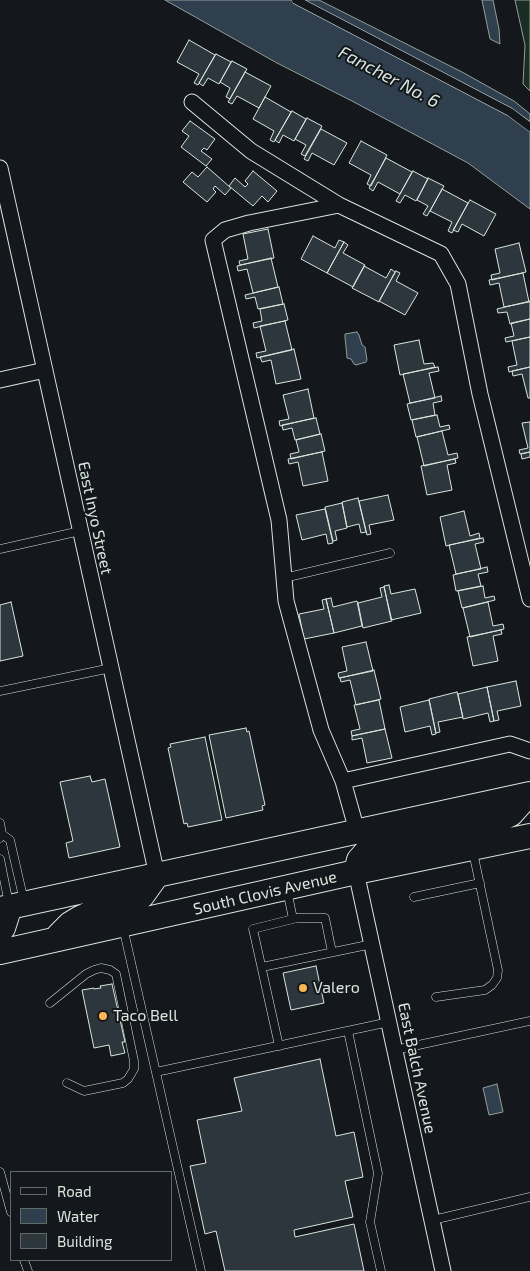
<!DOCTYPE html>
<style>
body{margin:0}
#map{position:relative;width:530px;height:1271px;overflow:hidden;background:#14181c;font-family:"Exo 2",sans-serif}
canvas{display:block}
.legend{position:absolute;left:10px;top:1171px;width:162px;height:90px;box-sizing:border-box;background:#14181c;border:1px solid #626a69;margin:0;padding:6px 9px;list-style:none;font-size:15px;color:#d8e6dc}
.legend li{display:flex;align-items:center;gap:10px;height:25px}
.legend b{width:25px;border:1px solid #626a69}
</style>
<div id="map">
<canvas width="530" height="1271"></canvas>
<ul class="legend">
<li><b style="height:6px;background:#14181c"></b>Road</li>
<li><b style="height:14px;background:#2f3f4d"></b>Water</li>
<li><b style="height:14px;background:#2c363c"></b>Building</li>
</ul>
</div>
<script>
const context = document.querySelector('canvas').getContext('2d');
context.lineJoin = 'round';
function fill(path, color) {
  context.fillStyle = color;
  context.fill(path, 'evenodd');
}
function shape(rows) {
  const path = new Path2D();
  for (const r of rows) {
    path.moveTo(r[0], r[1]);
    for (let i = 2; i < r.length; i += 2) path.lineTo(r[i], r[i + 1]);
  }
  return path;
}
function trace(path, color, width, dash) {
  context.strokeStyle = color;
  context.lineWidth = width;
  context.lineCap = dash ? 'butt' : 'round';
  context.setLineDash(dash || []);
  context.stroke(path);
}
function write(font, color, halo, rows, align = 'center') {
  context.font = font + ' "Exo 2",sans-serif';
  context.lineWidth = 4;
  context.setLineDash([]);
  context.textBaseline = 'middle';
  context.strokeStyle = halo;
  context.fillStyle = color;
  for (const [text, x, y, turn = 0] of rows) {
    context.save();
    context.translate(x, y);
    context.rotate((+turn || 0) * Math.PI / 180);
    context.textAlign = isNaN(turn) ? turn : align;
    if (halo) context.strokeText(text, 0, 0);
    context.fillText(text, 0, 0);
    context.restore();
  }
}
const green = shape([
 [515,0,530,0,530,91,523,84,525,45,515,0]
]);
fill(green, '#1a2d24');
trace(green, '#939e99', 1);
const water = shape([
 [165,0,319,0,462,72,514,101,530,114,530,209,468,163,352,101,277,63,165,0],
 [482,0,493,0,499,29,500,44,490,39,482,0],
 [357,332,359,335,362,345,365,347,367,360,366,362,356,365,354,364,351,359,347,358,347,357,345,337,345,334,357,332],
 [497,1084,503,1112,489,1115,483,1088,497,1084]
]);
fill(water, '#2f3f4d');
trace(water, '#939e99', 1);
const building = shape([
 [189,40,215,55,198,85,194,83,199,74,177,62,189,40],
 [216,54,231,62,219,84,208,78,203,86,199,83,216,54],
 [232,61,247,69,230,99,226,97,230,88,220,82,232,61],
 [245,72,271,86,259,108,237,96,232,104,228,102,245,72],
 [265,97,291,112,274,142,270,140,274,131,253,119,265,97],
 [292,111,306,119,294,141,283,135,279,143,275,140,292,111],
 [307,118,322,126,305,156,301,154,306,145,295,139,307,118],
 [190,121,215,139,207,150,204,148,201,151,212,159,206,166,181,147,189,136,182,131,190,121],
 [321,129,347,143,334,165,312,153,308,161,304,159,321,129],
 [361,141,387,155,371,186,367,184,371,175,349,163,361,141],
 [386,158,412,172,400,194,378,182,373,191,369,188,386,158],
 [207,167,231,188,225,195,215,186,213,189,216,192,207,202,183,182,192,172,198,177,207,167],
 [253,171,277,191,268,202,262,196,253,206,229,186,235,178,245,187,248,184,245,181,253,171],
 [413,171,428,179,416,201,405,195,400,203,396,201,413,171],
 [428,178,444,186,427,216,423,214,428,206,417,200,428,178],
 [442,189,468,203,452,233,448,231,452,222,430,211,442,189],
 [470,200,496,214,484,236,462,224,458,232,453,230,470,200],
 [268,229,274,258,240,265,239,261,248,259,243,234,268,229],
 [313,236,335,248,339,240,344,242,327,273,301,259,313,236],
 [344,242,348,245,343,253,365,265,353,287,327,273,344,242],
 [519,243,526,272,492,280,491,275,500,273,495,249,519,243],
 [271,258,278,287,253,293,247,269,238,271,237,266,271,258],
 [364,266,386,278,391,269,395,272,379,302,352,288,364,266],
 [396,271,400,273,396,281,418,293,405,315,379,301,396,271],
 [523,273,529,302,504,307,499,283,490,285,489,280,523,273],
 [279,287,283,304,258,309,255,297,246,299,245,295,279,287],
 [530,301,530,319,510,324,507,312,498,313,497,309,530,301],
 [284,304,288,320,254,328,253,323,262,321,260,309,284,304],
 [530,319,530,337,506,342,505,338,514,336,511,323,530,319],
 [285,321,292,350,257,358,256,353,266,351,260,326,285,321],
 [530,337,530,367,509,372,508,367,517,365,512,341,530,337],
 [419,340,424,364,433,363,435,367,400,375,394,345,419,340],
 [294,349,301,379,276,384,271,360,262,362,260,357,294,349],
 [438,367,439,371,429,373,435,398,410,403,403,374,438,367],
 [530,367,530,398,528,398,522,374,513,376,512,371,530,367],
 [308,389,314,418,280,426,279,421,289,419,283,395,308,389],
 [441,396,442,401,433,403,435,415,411,420,407,404,441,396],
 [437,415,440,427,449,425,450,429,416,437,412,420,437,415],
 [316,418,320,434,295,440,292,428,283,430,282,425,316,418],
 [530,422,530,452,520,454,519,450,528,448,522,423,530,422],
 [442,431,448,455,457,453,458,458,424,466,417,437,442,431],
 [321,434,325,451,291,459,290,454,299,452,296,440,321,434],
 [322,452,328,481,303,486,298,462,289,464,288,459,322,452],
 [530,452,530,457,522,459,521,454,530,452],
 [455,459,456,463,447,465,452,490,427,495,421,466,455,459],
 [388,495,394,520,369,525,371,534,367,535,359,501,388,495],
 [358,498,366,532,361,533,359,524,347,527,342,502,358,498],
 [342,503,347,528,335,531,337,540,333,541,325,507,342,503],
 [325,509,333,543,328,544,326,534,302,540,296,515,325,509],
 [464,511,470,536,479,533,480,538,446,546,440,517,464,511],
 [483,538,484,542,475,544,481,569,456,574,449,545,483,538],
 [487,567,488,572,478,574,481,586,456,591,453,575,487,567],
 [389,585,391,594,415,589,421,613,391,620,384,586,389,585],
 [483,586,485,598,494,596,495,600,462,608,458,591,483,586],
 [384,587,392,621,363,628,358,603,382,597,380,588,384,587],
 [331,598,333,607,357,601,362,626,334,633,326,599,331,598],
 [326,599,334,633,304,639,299,614,324,609,322,600,326,599],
 [11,602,23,656,0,661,0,605,11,602],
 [488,602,493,626,503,624,504,629,470,637,463,608,488,602],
 [501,630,502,634,493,636,498,661,473,666,467,637,501,630],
 [366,642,373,671,339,678,338,673,347,671,342,647,366,642],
 [374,670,381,699,356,705,350,680,341,682,340,678,374,670],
 [516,681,521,706,497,711,499,720,494,721,487,687,516,681],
 [487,687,494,721,490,722,488,713,463,719,458,694,487,687],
 [457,692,463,717,438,722,440,732,436,733,429,699,457,692],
 [379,700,385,729,352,736,351,731,360,729,354,705,379,700],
 [429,700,436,734,432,735,430,726,405,732,400,707,429,700],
 [246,728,247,732,249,731,265,805,262,806,263,810,226,818,209,735,246,728],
 [385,729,392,758,367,763,362,738,352,740,352,736,385,729],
 [205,737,222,820,188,827,187,823,184,824,168,748,171,747,170,744,205,737],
 [90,776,92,782,105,779,120,847,69,858,66,843,73,841,60,782,90,776],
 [316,966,324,1003,291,1010,283,973,316,966],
 [112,984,125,1042,122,1042,125,1053,111,1056,109,1045,94,1048,82,990,94,988,94,989,101,988,100,986,112,984],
 [320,1059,336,1136,354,1132,363,1177,345,1181,353,1217,294,1230,295,1237,354,1224,364,1271,225,1271,216,1231,205,1234,190,1166,206,1163,197,1120,242,1111,234,1078,320,1059]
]);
fill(building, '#2c363c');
trace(building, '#d8e6dc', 1);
const lane = shape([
 [296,0,510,112,530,127],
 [0,549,80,531],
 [284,578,390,553],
 [0,691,111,668],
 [0,823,2,834],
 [0,838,2,834,10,840,24,901],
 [0,859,9,904],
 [414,897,480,883],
 [293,919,297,918,325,918,332,952],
 [123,927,201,1271],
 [262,967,372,944],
 [436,997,485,990,492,985,497,978,498,970,473,852],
 [50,1003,86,974,94,970,101,968,110,970,116,974,134,1061,134,1069,128,1079,123,1083,84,1091,67,1083],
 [348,1031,378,1173,370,1222,381,1271],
 [279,1046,253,929,293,919,287,890],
 [395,1050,530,1021],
 [156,1072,389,1022],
 [0,1172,11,1212],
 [433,1220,530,1197],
 [24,1260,28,1271]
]);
const street = shape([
 [192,102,251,151,339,205,441,254,458,284,480,394,530,599],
 [0,168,157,875],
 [339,205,249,223,225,230,213,240,279,520,286,601,321,730,343,781,510,744,530,751],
 [0,380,45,370],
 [343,781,357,831],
 [356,872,443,1271]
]);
const primary = shape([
 [356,872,359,860,366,852,378,847,501,819,511,814,528,795],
 [0,909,530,794],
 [0,929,3,928,10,906],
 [59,935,70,924,80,918,95,911,132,903,142,896,157,875],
 [0,952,356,872,530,836]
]);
trace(lane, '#d8e6dc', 9);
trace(street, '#d8e6dc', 17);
trace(primary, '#d8e6dc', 26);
trace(lane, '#14181c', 8);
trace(street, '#14181c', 15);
trace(primary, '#14181c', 24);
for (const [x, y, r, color] of [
 [303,988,5,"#ffb74d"],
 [103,1016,5,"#ffb74d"]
]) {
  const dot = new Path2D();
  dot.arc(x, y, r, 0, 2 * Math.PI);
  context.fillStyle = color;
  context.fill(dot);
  trace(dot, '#14181c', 2);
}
write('16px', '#d8e6dc', '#14181c', [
 ["East Inyo Street",95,518,78],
 ["South Clovis Avenue",265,893,-13],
 ["East Balch Avenue",417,1068,78]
]);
write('16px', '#d8e6dc', '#14181c', [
 ["Valero",313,988],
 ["Taco Bell",113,1016]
], 'left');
write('italic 18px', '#d8e6dc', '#14181c', [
 ["Fancher No. 6",389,77,28]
]);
</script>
